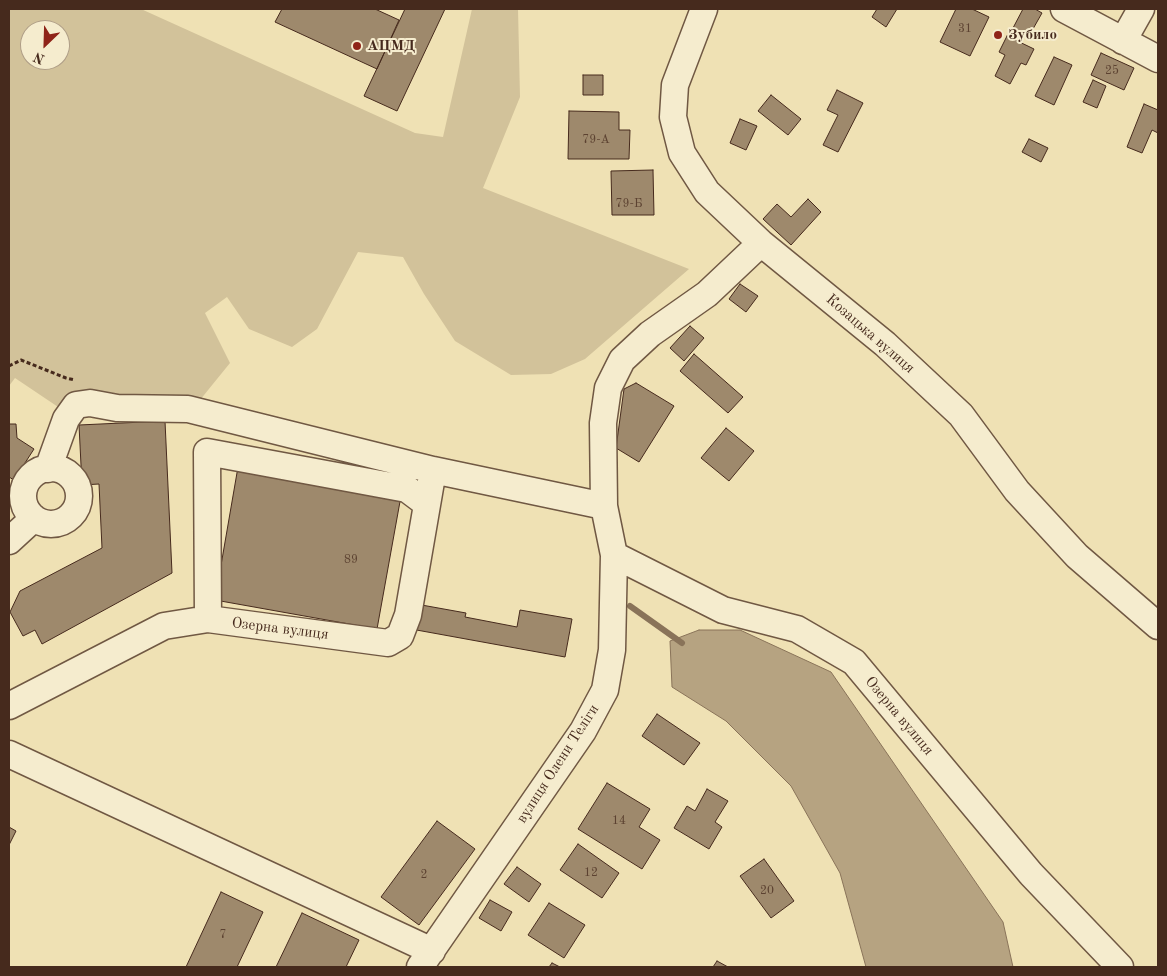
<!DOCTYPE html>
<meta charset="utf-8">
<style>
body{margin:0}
#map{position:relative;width:1167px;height:976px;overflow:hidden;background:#efe1b4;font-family:"Old Standard TT",serif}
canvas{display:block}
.frame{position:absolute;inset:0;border:10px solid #462a1d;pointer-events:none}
.north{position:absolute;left:20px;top:20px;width:50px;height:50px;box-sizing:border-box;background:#f5ecce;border:1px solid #af9e87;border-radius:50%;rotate:204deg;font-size:14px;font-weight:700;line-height:20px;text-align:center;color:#462a1d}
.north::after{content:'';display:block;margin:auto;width:18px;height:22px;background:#8f2418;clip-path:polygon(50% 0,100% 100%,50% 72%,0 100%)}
</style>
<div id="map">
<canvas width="1167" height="976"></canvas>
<div class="frame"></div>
<div class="north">N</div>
</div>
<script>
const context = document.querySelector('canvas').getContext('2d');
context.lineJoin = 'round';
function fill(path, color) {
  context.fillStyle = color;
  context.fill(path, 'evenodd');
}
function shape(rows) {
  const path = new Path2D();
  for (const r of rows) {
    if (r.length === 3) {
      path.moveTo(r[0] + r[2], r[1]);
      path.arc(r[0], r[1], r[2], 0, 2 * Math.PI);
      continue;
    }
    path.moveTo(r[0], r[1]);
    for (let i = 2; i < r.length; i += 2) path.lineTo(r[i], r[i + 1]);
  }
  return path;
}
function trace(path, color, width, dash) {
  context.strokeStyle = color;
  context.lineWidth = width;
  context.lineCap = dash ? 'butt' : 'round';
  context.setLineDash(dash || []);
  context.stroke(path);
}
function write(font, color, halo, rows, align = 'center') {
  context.font = font + ' "Old Standard TT",serif';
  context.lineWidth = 4;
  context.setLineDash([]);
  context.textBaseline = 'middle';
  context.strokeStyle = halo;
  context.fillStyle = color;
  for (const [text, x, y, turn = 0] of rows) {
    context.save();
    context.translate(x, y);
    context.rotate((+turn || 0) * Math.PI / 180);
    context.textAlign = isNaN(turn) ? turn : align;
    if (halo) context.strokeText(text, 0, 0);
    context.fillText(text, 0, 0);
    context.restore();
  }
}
fill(shape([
 [9,9,141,9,415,133,443,137,472,9,518,9,520,97,483,188,689,269,585,359,551,374,511,375,455,341,424,294,403,257,358,252,317,329,292,347,249,329,227,297,205,313,230,363,187,416,70,415,15,378,9,386],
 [30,30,60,30,60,60,30,60]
]), '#d2c29a');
const water = shape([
 [699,630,740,630,831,672,1003,922,1013,967,866,967,840,873,791,786,726,721,672,687,670,641,699,630]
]);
fill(water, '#b6a381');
trace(water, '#897359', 1);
trace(shape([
 [630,606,682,643]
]), '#897359', 6);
const building = shape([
 [282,9,375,9,399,20,377,69,275,22,282,9],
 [405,9,445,9,397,111,364,96,405,9],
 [877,9,897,9,886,27,872,17,877,9],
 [956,9,972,9,989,17,970,56,940,42,956,9],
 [1023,9,1035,9,1042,13,1029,36,1013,28,1023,9],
 [1007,36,1034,49,1026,65,1021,63,1010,84,995,76,1005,55,999,52,1007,36],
 [1101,53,1134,68,1124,90,1091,75,1101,53],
 [1054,57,1072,65,1054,105,1035,96,1054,57],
 [583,75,603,75,603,95,583,95,583,75],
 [1093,80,1106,86,1097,108,1083,102,1093,80],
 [837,90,863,103,838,152,823,145,838,115,827,110,837,90],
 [771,95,801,119,788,135,758,111,771,95],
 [1144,104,1158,110,1158,133,1152,130,1142,153,1127,147,1144,104],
 [569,111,619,112,619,130,630,130,629,159,568,159,569,111],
 [740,119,757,126,746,150,730,143,740,119],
 [1029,139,1048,148,1041,162,1022,152,1029,139],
 [653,170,654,215,612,215,611,171,653,170],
 [808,199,821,212,791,245,763,219,777,204,791,217,808,199],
 [740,284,758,296,746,312,729,299,740,284],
 [690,326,704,338,684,361,670,348,690,326],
 [694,354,743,397,728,413,680,371,694,354],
 [636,383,674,406,639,462,616,448,624,389,636,383],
 [165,421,172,573,42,644,35,630,23,636,10,612,20,591,102,548,99,484,82,485,79,425,165,421],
 [9,424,16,424,17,438,34,449,14,480,9,477,9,424],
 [726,428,754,451,729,481,701,458,726,428],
 [238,467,401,496,377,629,215,600,238,467],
 [416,604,466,613,465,617,517,627,520,610,572,619,565,657,411,629,416,604],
 [657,714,700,743,684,765,642,736,657,714],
 [607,783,650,809,639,827,660,840,642,869,578,829,607,783],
 [707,789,728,801,715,822,722,827,709,849,674,828,687,806,695,811,707,789],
 [437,821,475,849,419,925,381,897,437,821],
 [9,827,16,831,9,845,9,827],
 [578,844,619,873,602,898,560,870,578,844],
 [764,859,794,901,771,918,740,876,764,859],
 [517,867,541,884,529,902,504,884,517,867],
 [221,892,263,912,237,967,186,967,221,892],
 [490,900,512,912,501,931,479,918,490,900],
 [549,903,585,925,564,958,528,935,549,903],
 [302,913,359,940,346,967,276,967,302,913],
 [717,961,728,967,713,967,717,961],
 [552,963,560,967,549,967,552,963]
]);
fill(building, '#9e896c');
trace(building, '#462a1d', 1);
const minor = shape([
 [704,9,675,85,673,117,682,153,707,192,761,243,885,344,961,415,1017,491,1077,556,1158,626],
 [1064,9,1158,59],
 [1123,41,1141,9],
 [51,496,28],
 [48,469,66,419,76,405,90,403,117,408,188,409,433,470,604,506],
 [9,541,34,518],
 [614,555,723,610,797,629,854,662,1031,874,1120,967],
 [208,619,207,452,407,489,427,504],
 [9,706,164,626,208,619,388,643,400,636,408,615,433,470],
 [9,754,432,951],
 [420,967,583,731,605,690,612,650,614,555,604,506,603,423,608,388,622,360,650,334,707,294,761,243]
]);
trace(minor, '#705843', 29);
trace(shape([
 [9,366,21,360,66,378,75,380]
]), '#462a1d', 3, [4, 2.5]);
trace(minor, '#f5ecce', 26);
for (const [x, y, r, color] of [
 [998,35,5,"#8f2418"],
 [357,46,5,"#8f2418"]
]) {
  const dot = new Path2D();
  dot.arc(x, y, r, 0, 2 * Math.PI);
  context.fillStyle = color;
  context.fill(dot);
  trace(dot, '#f5ecce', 2);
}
write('12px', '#5c4231', null, [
 ["31",965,29],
 ["25",1112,71],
 ["79-А",596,140],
 ["79-Б",629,204],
 ["89",351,560],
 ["14",619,821],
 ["12",591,873],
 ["2",424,875],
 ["20",767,891],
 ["7",223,935]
]);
write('bold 15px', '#462a1d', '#f5ecce', [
 ["Зубило",1008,35],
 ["АЦМД",367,46]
], 'left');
write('15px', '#462a1d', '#f5ecce', [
 ["Козацька вулиця",870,334,41],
 ["Озерна вулиця",280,629,7],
 ["Озерна вулиця",899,716,50],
 ["вулиця Олени Теліги",558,764,-57]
]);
</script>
